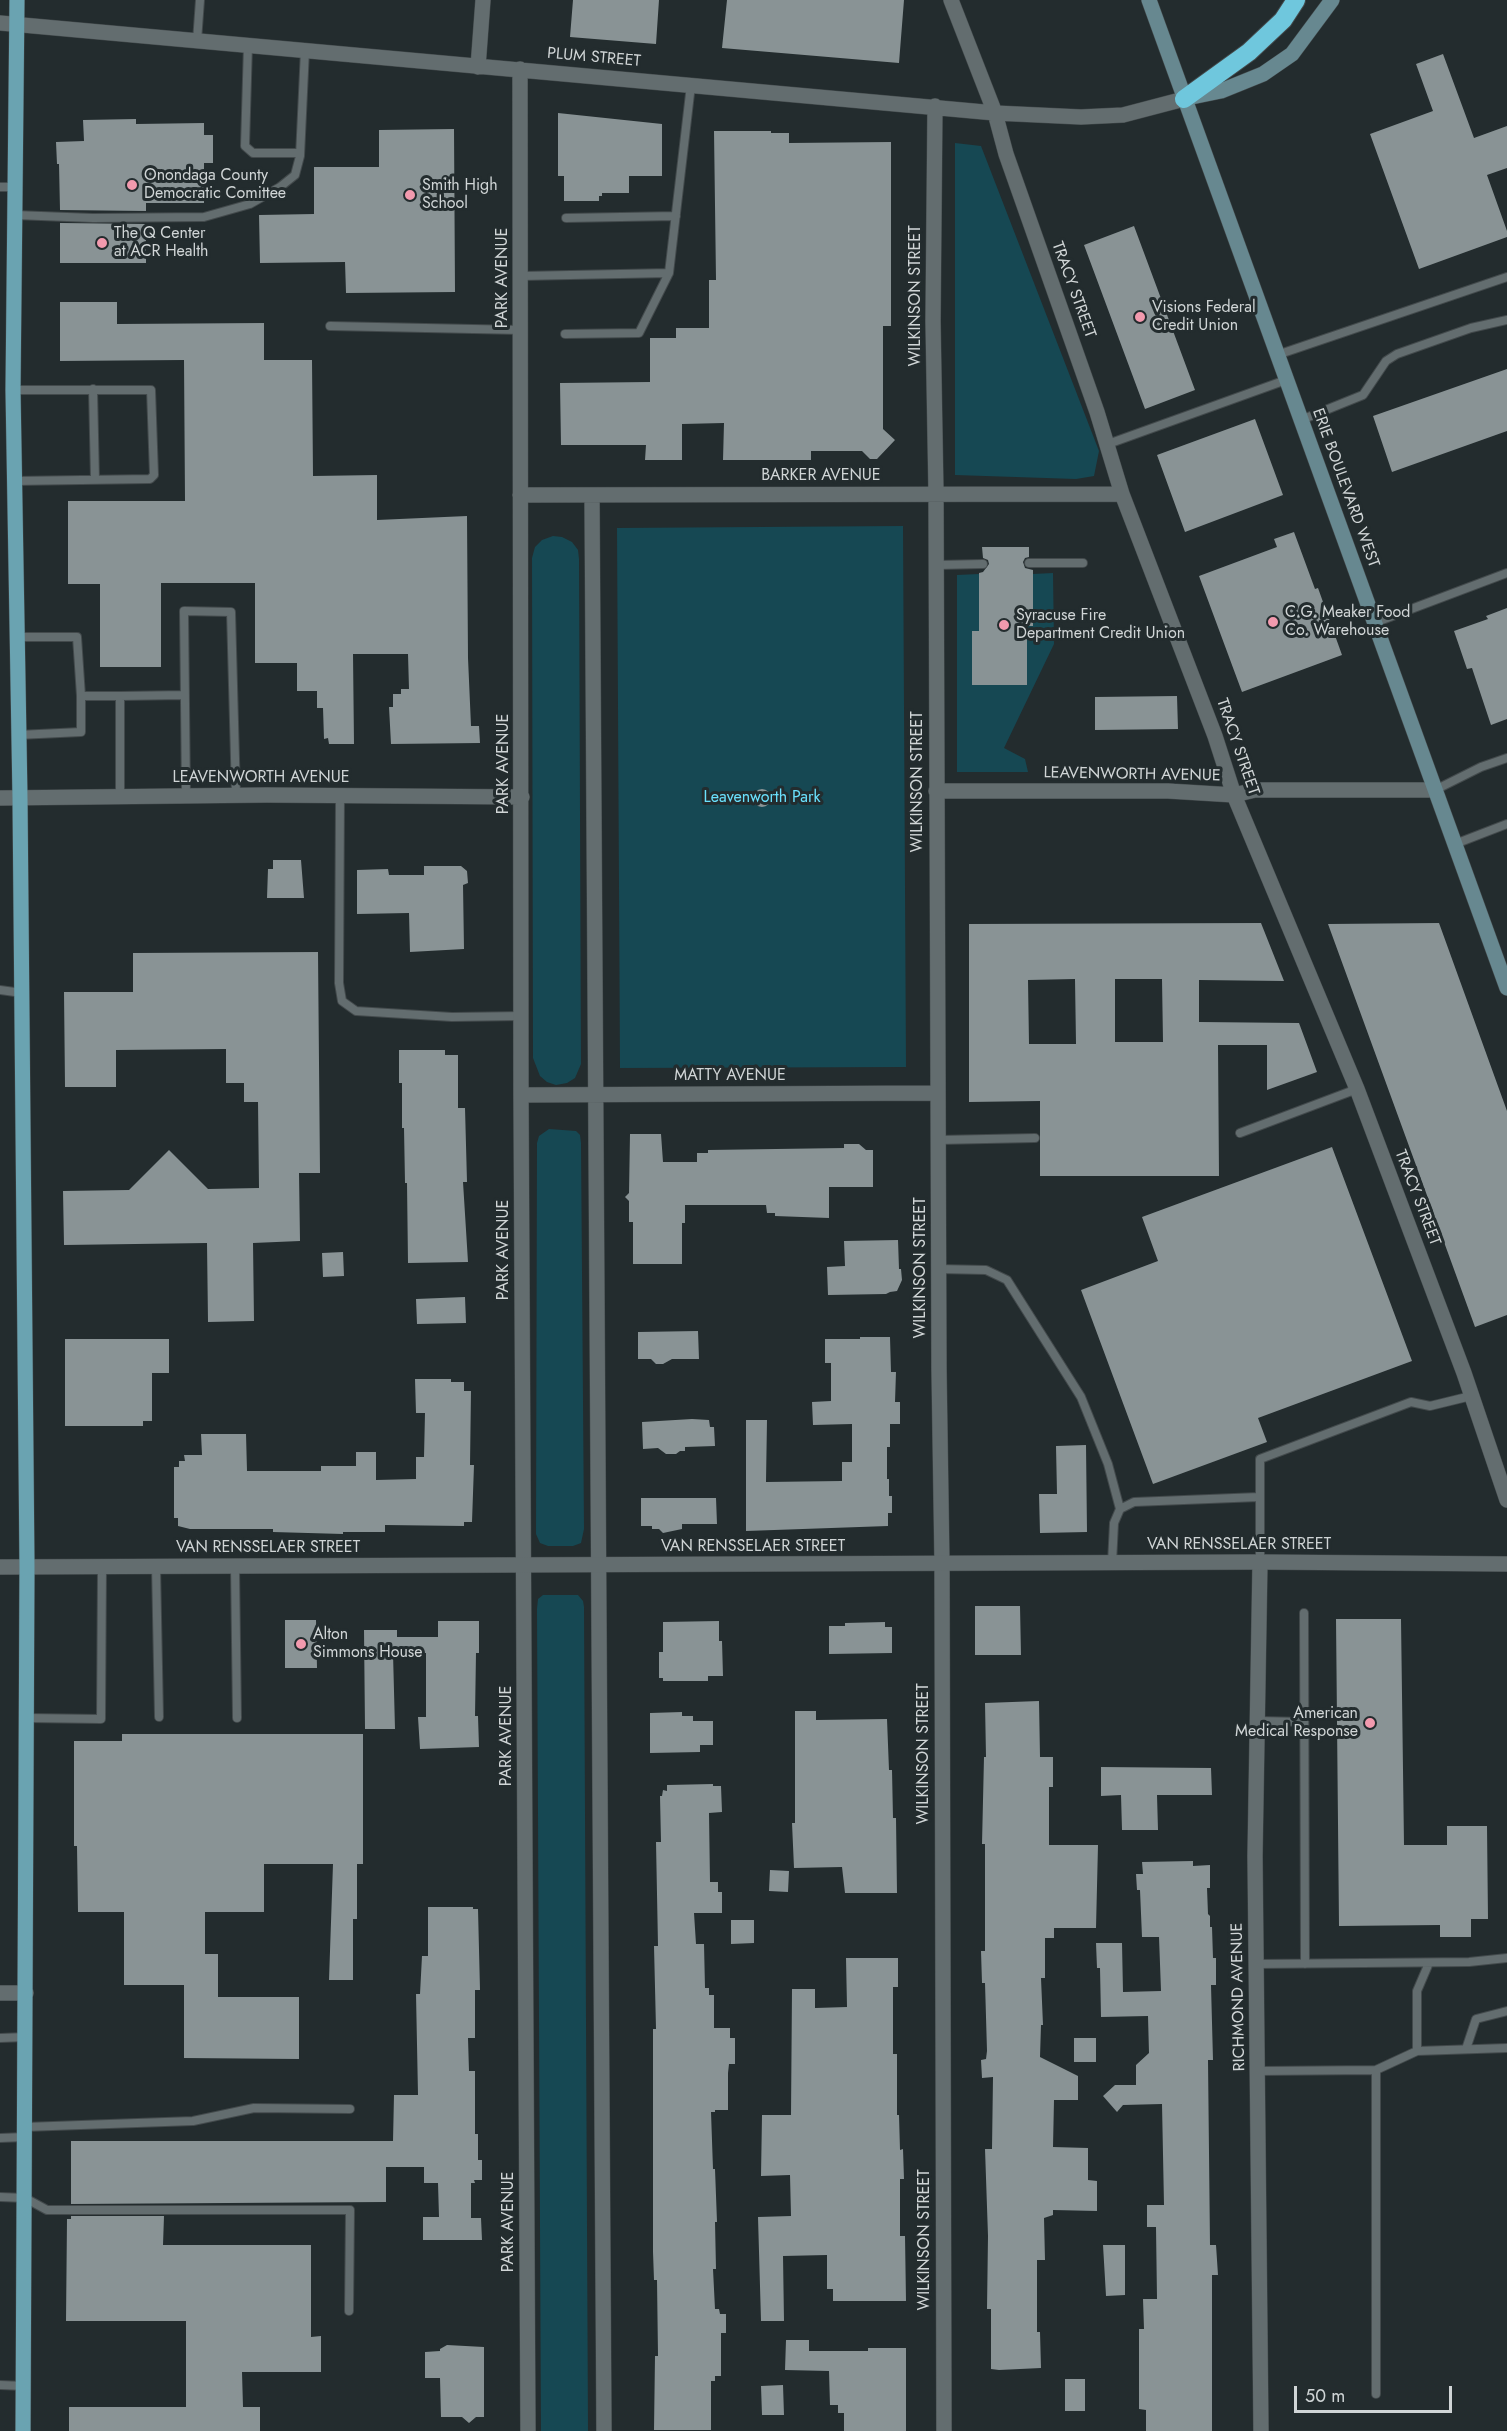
<!DOCTYPE html>
<style>
body{margin:0}
#map{position:relative;width:1507px;height:2431px;overflow:hidden;background:#232c2e;font-family:Jost,sans-serif}
canvas{display:block}
.scale{position:absolute;left:1294px;top:2386px;width:158px;height:27px;box-sizing:border-box;border:3px solid #d0d5d6;border-top:0;padding-left:8px;font-size:18px;line-height:21px;white-space:nowrap;color:#d0d5d6;-webkit-text-stroke:4px #232c2e;paint-order:stroke}
</style>
<div id="map">
<canvas width="1507" height="2431"></canvas>
<div class="scale">50 m</div>
</div>
<script>
const context = document.querySelector('canvas').getContext('2d');
context.lineJoin = 'round';
function fill(path, color) {
  context.fillStyle = color;
  context.fill(path, 'evenodd');
}
function shape(rows) {
  const path = new Path2D();
  for (const r of rows) {
    if (r.length === 3) {
      path.moveTo(r[0] + r[2], r[1]);
      path.arc(r[0], r[1], r[2], 0, 2 * Math.PI);
      continue;
    }
    path.moveTo(r[0], r[1]);
    for (let i = 2; i < r.length; i += 2) path.lineTo(r[i], r[i + 1]);
  }
  return path;
}
function trace(path, color, width, dash) {
  context.strokeStyle = color;
  context.lineWidth = width;
  context.lineCap = dash ? 'butt' : 'round';
  context.setLineDash(dash || []);
  context.stroke(path);
}
function write(font, color, halo, rows, align = 'center') {
  context.font = font + ' Jost,sans-serif';
  context.lineWidth = 6;
  context.setLineDash([]);
  context.textBaseline = 'middle';
  context.strokeStyle = halo;
  context.fillStyle = color;
  for (const [text, x, y, turn = 0] of rows) {
    context.save();
    context.translate(x, y);
    context.rotate((+turn || 0) * Math.PI / 180);
    context.textAlign = isNaN(turn) ? turn : align;
    if (halo) context.strokeText(text, 0, 0);
    context.fillText(text, 0, 0);
    context.restore();
  }
}
fill(shape([
 [955,143,981,146,1099,451,1094,476,1076,479,955,475],
 [903,526,906,1067,620,1068,617,528],
 [553,536,562,537,572,542,578,550,579,559,581,1064,575,1078,567,1083,556,1085,547,1082,540,1076,533,1058,532,558,535,547,542,540],
 [1053,573,1054,644,1004,748,1025,759,1028,772,957,772,957,575,979,574,979,625,985,631,972,631,972,685,1027,685,1027,632,1023,626,1033,626,1033,574],
 [549,1129,576,1131,580,1135,581,1143,584,1529,581,1543,573,1546,548,1546,540,1543,536,1534,537,1143,539,1136],
 [543,1595,578,1595,583,1601,584,1607,588,2431,541,2431,537,1609,538,1599]
]), '#164853');
fill(shape([
 [573,0,659,0,656,44,570,37],
 [727,0,904,0,899,63,722,48],
 [1443,54,1474,138,1507,126,1507,168,1487,175,1507,231,1507,237,1419,269,1370,134,1433,111,1416,64],
 [558,113,662,124,662,176,629,176,629,193,602,193,602,196,599,196,599,201,564,201,564,176,558,176],
 [136,119,136,124,204,123,204,135,213,135,213,163,204,163,204,203,146,203,146,211,60,210,59,164,57,164,56,142,84,141,83,120],
 [454,129,455,292,346,293,345,262,260,263,259,215,314,214,314,167,379,167,379,130],
 [714,131,771,131,771,133,789,133,789,143,891,142,891,326,883,326,883,429,895,440,877,459,870,459,862,451,811,451,811,460,723,460,724,423,682,424,682,460,645,460,646,445,561,445,560,383,650,382,650,338,676,338,676,328,709,328,709,280,716,280],
 [60,223,146,224,146,263,60,263],
 [1134,226,1195,390,1145,409,1084,245],
 [60,302,117,302,117,324,264,323,264,360,312,360,313,476,377,475,377,520,467,516,468,658,471,726,479,726,480,743,391,744,389,707,393,707,393,694,401,694,401,689,409,689,408,654,353,654,354,744,329,744,328,738,324,739,323,708,317,708,317,691,297,691,297,663,255,663,255,583,161,583,161,667,100,667,100,584,68,584,68,501,185,501,184,360,60,361],
 [1507,369,1507,431,1392,472,1373,416],
 [1255,419,1283,495,1185,532,1157,455],
 [1294,532,1315,589,1318,588,1342,655,1242,692,1199,576,1277,547,1274,539],
 [982,547,1029,547,1029,557,1025,558,1023,562,1025,568,1033,570,1033,626,1027,626,1027,685,972,685,972,631,979,631,979,573,983,572,989,564,988,560,983,558],
 [1507,608,1507,719,1491,725,1472,668,1467,669,1454,631,1488,619,1486,616],
 [1177,696,1178,729,1095,730,1095,697],
 [762,798,9],
 [273,860,301,860,304,898,267,898,268,869,273,869],
 [424,866,461,866,467,871,468,883,463,885,464,949,410,952,409,913,357,914,357,870,388,869,389,875,424,875],
 [1261,923,1284,981,1199,980,1199,1022,1299,1023,1317,1072,1267,1090,1267,1045,1218,1045,1219,1176,1040,1176,1040,1101,969,1102,969,924],
 [1075,979,1076,1044,1029,1044,1028,980],
 [1115,979,1162,979,1163,1042,1115,1042],
 [1439,923,1507,1111,1507,1315,1475,1327,1328,924],
 [318,952,320,1173,299,1173,300,1241,253,1243,254,1321,208,1322,207,1243,64,1245,63,1191,129,1190,169,1150,208,1189,259,1188,258,1102,244,1102,244,1083,226,1083,226,1049,116,1050,116,1087,65,1087,64,992,133,992,133,953],
 [399,1050,445,1050,445,1055,458,1055,458,1108,465,1108,467,1182,463,1182,468,1262,408,1263,407,1183,405,1183,404,1128,402,1128,402,1083,399,1083],
 [630,1134,661,1134,663,1162,697,1162,697,1153,708,1153,708,1150,844,1148,844,1144,859,1144,866,1150,873,1150,873,1187,829,1187,829,1218,775,1216,775,1213,767,1213,766,1205,685,1205,685,1223,682,1223,682,1264,633,1264,633,1222,629,1222,629,1201,625,1197,629,1193],
 [1332,1147,1412,1361,1258,1418,1267,1442,1153,1484,1081,1290,1158,1261,1142,1217],
 [898,1240,899,1269,901,1269,902,1280,897,1291,890,1292,886,1294,828,1295,827,1267,845,1266,844,1241],
 [343,1252,344,1276,323,1277,322,1253],
 [465,1297,466,1323,417,1324,416,1299],
 [698,1331,699,1359,672,1359,663,1364,656,1364,651,1359,638,1359,638,1332],
 [860,1337,890,1337,891,1372,896,1372,895,1402,900,1402,900,1424,890,1424,890,1447,887,1447,887,1479,889,1479,889,1496,892,1496,892,1513,888,1513,888,1526,746,1531,746,1420,767,1420,766,1482,842,1481,842,1462,852,1462,852,1424,813,1425,812,1402,831,1401,831,1363,825,1363,825,1339,860,1339],
 [65,1339,169,1339,169,1373,152,1373,152,1421,143,1421,143,1426,65,1426],
 [415,1379,451,1379,451,1382,464,1382,464,1391,471,1391,470,1465,474,1465,472,1522,464,1522,464,1526,385,1525,385,1532,343,1532,343,1534,273,1532,273,1529,190,1529,178,1526,178,1518,174,1518,174,1467,179,1467,179,1461,185,1461,184,1455,202,1455,201,1434,246,1434,247,1471,321,1471,321,1466,356,1466,356,1452,376,1452,376,1480,416,1479,416,1457,424,1457,425,1413,416,1413],
 [692,1419,709,1420,710,1427,714,1427,715,1446,685,1447,685,1451,680,1451,676,1454,666,1454,658,1448,643,1449,642,1422],
 [1086,1445,1087,1532,1040,1533,1039,1494,1057,1494,1056,1446],
 [641,1498,716,1498,717,1524,682,1524,682,1529,663,1533,659,1529,652,1529,652,1526,641,1526],
 [975,1606,1020,1606,1021,1655,975,1655],
 [1336,1619,1401,1619,1404,1845,1447,1845,1447,1826,1487,1826,1488,1919,1471,1919,1471,1937,1440,1937,1440,1925,1339,1926],
 [285,1620,316,1620,317,1668,285,1668],
 [438,1621,479,1621,479,1653,476,1653,475,1716,478,1716,479,1747,420,1749,418,1717,426,1717,426,1653,393,1653,395,1729,365,1729,364,1630,397,1630,397,1637,438,1637],
 [719,1621,719,1641,722,1641,723,1676,708,1676,708,1681,663,1681,663,1678,659,1678,659,1652,663,1652,663,1622],
 [885,1622,885,1627,892,1627,892,1653,829,1654,829,1626,845,1626,845,1623],
 [1039,1701,1040,1757,1053,1757,1053,1787,1049,1787,1049,1845,1098,1845,1096,1928,1054,1928,1054,1938,1045,1938,1045,1978,1041,1978,1043,2025,1041,2025,1040,2057,1078,2076,1078,2100,1054,2100,1053,2147,1088,2148,1088,2180,1097,2181,1097,2211,1053,2210,1053,2215,1044,2218,1045,2260,1037,2260,1037,2332,1040,2332,1041,2368,999,2370,991,2369,991,2309,987,2309,988,2236,985,2149,992,2149,993,2077,982,2078,981,2060,986,2059,987,2051,985,1983,982,1983,981,1951,985,1951,985,1844,982,1844,984,1757,986,1757,985,1703],
 [795,1711,816,1711,816,1720,887,1719,889,1770,892,1770,893,1818,896,1818,897,1893,845,1893,842,1867,794,1868,792,1823,795,1823],
 [682,1712,682,1716,693,1716,693,1721,713,1721,713,1745,700,1745,700,1752,650,1753,650,1713],
 [122,1734,363,1734,363,1864,357,1864,357,1919,353,1919,353,1980,329,1980,333,1864,264,1864,264,1912,205,1912,205,1954,218,1954,218,1997,299,1997,299,2059,184,2058,184,1985,124,1985,124,1912,78,1912,77,1846,74,1846,74,1741,122,1741],
 [1101,1767,1211,1768,1212,1795,1157,1795,1158,1830,1122,1830,1121,1795,1101,1796],
 [713,1784,713,1786,721,1786,722,1812,709,1813,710,1882,718,1882,718,1892,722,1892,722,1913,694,1913,696,1944,704,1944,705,1988,709,1988,709,1995,714,1995,714,2028,730,2028,730,2038,735,2038,735,2064,729,2064,728,2073,728,2110,715,2110,715,2112,711,2112,713,2169,715,2169,717,2222,715,2222,716,2269,713,2269,715,2309,719,2309,720,2314,726,2314,726,2333,721,2333,721,2376,715,2376,715,2381,711,2381,711,2430,654,2430,655,2356,658,2356,657,2280,654,2280,653,2252,653,2029,656,2029,654,1946,658,1946,656,1842,661,1842,660,1796,662,1796,663,1790,667,1791,667,1785],
 [1193,1861,1193,1866,1210,1865,1210,1888,1207,1888,1208,1914,1210,1916,1210,1927,1212,1927,1213,1958,1216,1958,1216,1985,1211,1985,1213,2060,1208,2060,1210,2245,1216,2245,1218,2275,1212,2275,1212,2431,1146,2431,1146,2410,1139,2409,1139,2329,1144,2329,1143,2299,1157,2299,1156,2227,1147,2227,1147,2205,1164,2205,1162,2104,1123,2105,1117,2112,1103,2096,1115,2085,1136,2085,1136,2065,1149,2053,1148,2016,1101,2017,1100,1968,1097,1968,1096,1943,1122,1943,1123,1992,1161,1991,1159,1937,1142,1937,1140,1890,1137,1890,1136,1874,1143,1874,1142,1862],
 [770,1870,789,1871,788,1892,769,1891],
 [428,1907,473,1907,473,1909,478,1909,480,1990,475,1990,475,2038,468,2038,469,2071,475,2071,475,2134,478,2134,478,2160,482,2160,482,2180,474,2180,475,2183,471,2183,471,2218,481,2218,482,2240,423,2240,423,2217,439,2217,438,2183,424,2183,424,2167,386,2167,386,2202,71,2204,71,2141,393,2141,394,2095,418,2095,416,1994,420,1994,422,1956,428,1956],
 [731,1920,754,1920,754,1943,731,1944],
 [846,1958,898,1958,898,1987,893,1987,893,2054,897,2054,897,2115,899,2115,900,2150,903,2149,904,2179,900,2179,900,2236,905,2236,906,2301,833,2301,833,2289,827,2289,827,2255,783,2256,784,2321,761,2321,758,2217,791,2216,790,2175,761,2176,762,2115,791,2115,792,1989,815,1989,815,2008,847,2007],
 [1074,2038,1096,2038,1096,2062,1074,2062],
 [71,2216,164,2216,163,2245,311,2245,311,2337,321,2336,321,2372,242,2372,243,2407,260,2407,260,2431,69,2431,69,2407,186,2407,186,2321,66,2321,67,2219,71,2219],
 [1103,2245,1125,2245,1125,2295,1106,2296],
 [786,2340,809,2340,809,2351,868,2351,868,2348,906,2348,906,2431,844,2431,844,2413,838,2413,838,2405,830,2405,829,2371,785,2370],
 [447,2345,484,2347,484,2417,476,2417,469,2423,462,2417,441,2417,440,2378,425,2378,425,2352,440,2351,440,2349],
 [1065,2379,1085,2379,1085,2411,1065,2411],
 [783,2385,784,2415,762,2415,761,2386]
]), '#899395');
const service = shape([
 [197,41,200,0],
 [248,45,245,146,253,153,300,153],
 [0,187,15,187],
 [15,215,93,218,204,217,250,204,280,187,295,175,300,156,305,50],
 [566,218,676,216],
 [669,273,691,85],
 [521,276,669,273,639,333,565,334],
 [330,326,521,330],
 [1277,355,1507,277],
 [93,389,95,480],
 [13,390,151,390,154,475,150,479,13,481],
 [1301,420,1363,395,1386,361,1397,354,1471,328,1507,320],
 [1108,444,1286,380],
 [1029,563,1083,563],
 [937,565,983,564],
 [1374,623,1507,573],
 [16,637,77,637,81,696,120,696],
 [18,735,81,732,81,696],
 [1435,790,1481,767,1507,758],
 [186,795,184,611,231,612,236,795],
 [340,795,339,983,342,1001,356,1011,452,1017,522,1016],
 [120,796,120,696,185,695],
 [1455,844,1507,824],
 [0,990,22,993],
 [1240,1133,1357,1089],
 [938,1140,1035,1138],
 [938,1269,986,1270,1007,1280,1081,1397,1108,1464,1120,1509],
 [1260,1562,1260,1459,1411,1402,1430,1406,1471,1396],
 [1112,1563,1114,1523,1120,1509,1134,1502,1259,1497],
 [156,1566,159,1717],
 [235,1566,237,1718],
 [1304,1613,1305,1964],
 [27,1718,101,1719,102,1566],
 [1258,1721,1304,1722],
 [1257,1964,1469,1962,1507,1958],
 [0,2038,26,2037],
 [1466,2049,1476,2019,1507,2011],
 [1417,2051,1417,1991,1429,1963],
 [1376,2070,1376,2394],
 [1258,2071,1376,2070,1417,2051,1507,2048],
 [25,2127,193,2121,254,2108,350,2109],
 [0,2138,25,2137],
 [0,2197,25,2198,47,2210,350,2210,349,2311],
 [0,2385,24,2386]
]);
const minor = shape([
 [951,0,995,113,1006,154,1097,412,1122,494,1215,736,1234,795,1357,1089,1464,1373,1507,1500],
 [0,23,995,113,1081,117,1123,115,1184,99],
 [478,67,483,0],
 [520,69,521,1095,528,2431],
 [935,106,933,321,936,493,939,1369,942,1564,944,2431],
 [520,495,1122,494],
 [592,495,604,2431],
 [936,791,1168,791,1234,795,1255,790,1435,790],
 [0,798,267,795,522,797],
 [521,1095,938,1093],
 [1260,1562,1255,1856,1261,2431],
 [0,1993,26,1993]
]);
const tertiary = shape([
 [0,1567,1260,1562,1507,1564]
]);
const secondary = shape([
 [1149,0,1507,988],
 [1187,98,1221,91,1263,74,1292,54,1332,0]
]);
const primary = shape([
 [17,0,13,390,20,798,27,1567,23,2431]
]);
const motorway = shape([
 [1184,99,1249,52,1283,20,1296,0]
]);
trace(service, '#434a4c', 10);
trace(minor, '#434a4c', 16);
trace(tertiary, '#434a4c', 16);
trace(secondary, '#434a4c', 16);
trace(primary, '#434a4c', 16);
trace(motorway, '#434a4c', 20);
trace(service, '#636d6f', 8);
trace(minor, '#636d6f', 15);
trace(tertiary, '#636d6f', 15);
trace(secondary, '#678890', 15);
trace(primary, '#6aa3b1', 15);
trace(motorway, '#6fc7dd', 18);
for (const [x, y, r, color] of [
 [132,185,6,"#f29aae"],
 [410,195,6,"#f29aae"],
 [102,243,6,"#f29aae"],
 [1140,317,6,"#f29aae"],
 [1273,622,6,"#f29aae"],
 [1004,625,6,"#f29aae"],
 [301,1644,6,"#f29aae"],
 [1370,1723,6,"#f29aae"]
]) {
  const dot = new Path2D();
  dot.arc(x, y, r, 0, 2 * Math.PI);
  context.fillStyle = color;
  context.fill(dot);
  trace(dot, '#232c2e', 2);
}
write('16px', '#d0d5d6', '#232c2e', [
 ["PLUM STREET",594,58,5],
 ["PARK AVENUE",503,278,-90],
 ["TRACY STREET",1073,290,70],
 ["WILKINSON STREET",916,296,-90],
 ["BARKER AVENUE",821,476],
 ["ERIE BOULEVARD WEST",1345,488,70],
 ["TRACY STREET",1237,747,71],
 ["PARK AVENUE",504,764,-90],
 ["LEAVENWORTH AVENUE",1132,775,1],
 ["LEAVENWORTH AVENUE",261,778],
 ["WILKINSON STREET",918,782,-90],
 ["MATTY AVENUE",730,1076],
 ["TRACY STREET",1417,1198,69],
 ["PARK AVENUE",504,1250,-90],
 ["WILKINSON STREET",921,1268,-90],
 ["VAN RENSSELAER STREET",1239,1545],
 ["VAN RENSSELAER STREET",753,1547],
 ["VAN RENSSELAER STREET",268,1548],
 ["PARK AVENUE",507,1736,-90],
 ["WILKINSON STREET",924,1754,-90],
 ["RICHMOND AVENUE",1239,1997,-91],
 ["PARK AVENUE",509,2222,-90],
 ["WILKINSON STREET",925,2240,-90]
]);
write('16px', '#d0d5d6', '#232c2e', [
 ["Onondaga County",144,176],
 ["Democratic Comittee",144,194],
 ["Smith High",422,186],
 ["School",422,204],
 ["The Q Center",114,234],
 ["at ACR Health",114,252],
 ["Visions Federal",1152,308],
 ["Credit Union",1152,326],
 ["C.G. Meaker Food",1285,613],
 ["Co. Warehouse",1285,631],
 ["Syracuse Fire",1016,616],
 ["Department Credit Union",1016,634],
 ["Alton",313,1635],
 ["Simmons House",313,1653],
 ["American",1358,1714,"right"],
 ["Medical Response",1358,1732,"right"]
], 'left');
write('16px', '#6ae1fd', '#232c2e', [
 ["Leavenworth Park",762,798]
]);
</script>
